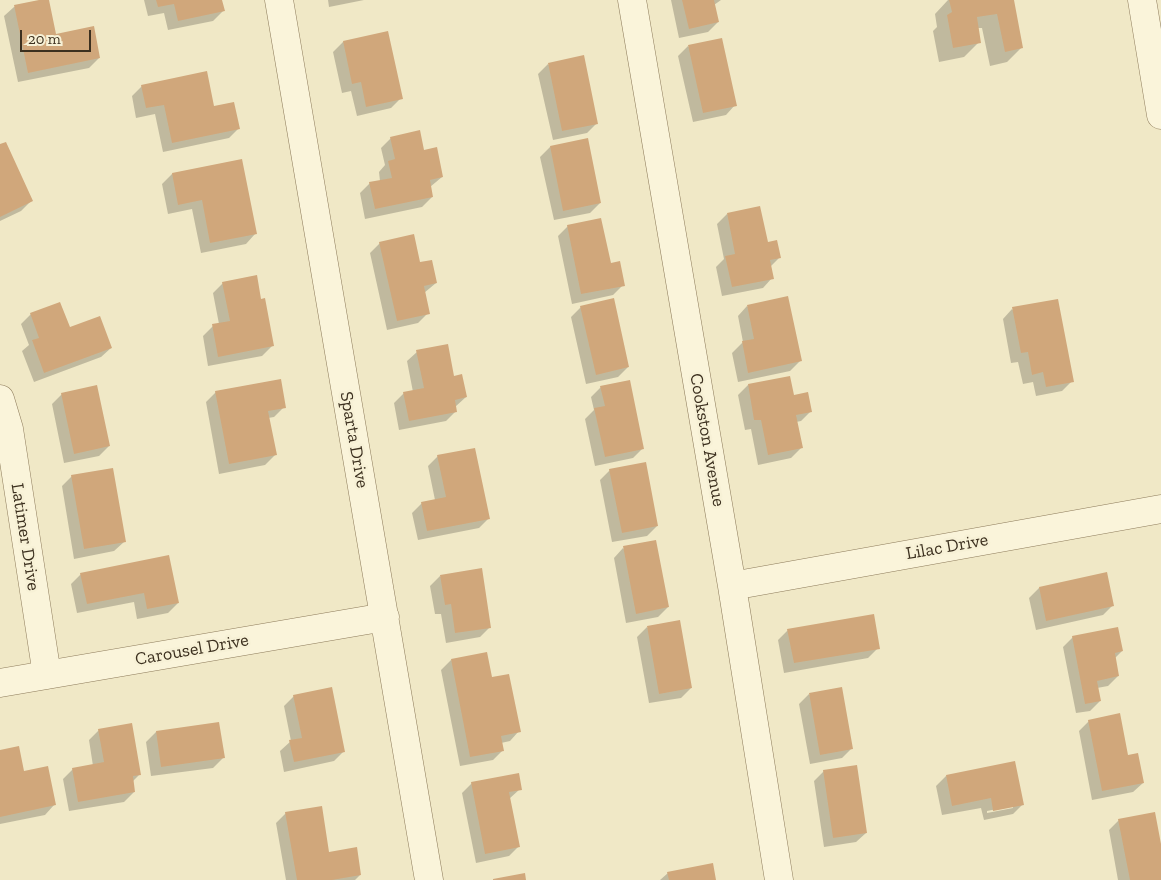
<!DOCTYPE html>
<style>
body{margin:0}
#map{position:relative;width:1161px;height:880px;overflow:hidden;background:#f0e8c6;font-family:"Zilla Slab",serif}
canvas{display:block}
.scale{position:absolute;left:20px;top:30px;width:71px;height:22px;box-sizing:border-box;border:2px solid #3c301f;border-top:0;padding-left:6px;font-size:15px;line-height:18px;white-space:nowrap;color:#3c301f;-webkit-text-stroke:4px #f7f1d6;paint-order:stroke}
</style>
<div id="map">
<canvas width="1161" height="880"></canvas>
<div class="scale">20 m</div>
</div>
<script>
const context = document.querySelector('canvas').getContext('2d');
context.lineJoin = 'round';
function fill(path, color) {
  context.fillStyle = color;
  context.fill(path, 'evenodd');
}
function shape(rows) {
  const path = new Path2D();
  for (const r of rows) {
    path.moveTo(r[0], r[1]);
    for (let i = 2; i < r.length; i += 2) path.lineTo(r[i], r[i + 1]);
  }
  return path;
}
function trace(path, color, width, dash) {
  context.strokeStyle = color;
  context.lineWidth = width;
  context.lineCap = dash ? 'butt' : 'round';
  context.setLineDash(dash || []);
  context.stroke(path);
}
function write(font, color, halo, rows, align = 'center') {
  context.font = font + ' "Zilla Slab",serif';
  context.lineWidth = 5;
  context.setLineDash([]);
  context.textBaseline = 'middle';
  context.strokeStyle = halo;
  context.fillStyle = color;
  for (const [text, x, y, turn = 0] of rows) {
    context.save();
    context.translate(x, y);
    context.rotate((+turn || 0) * Math.PI / 180);
    context.textAlign = isNaN(turn) ? turn : align;
    if (halo) context.strokeText(text, 0, 0);
    context.fillText(text, 0, 0);
    context.restore();
  }
}
fill(shape([
 [48,0,55,35,99,58,89,68,18,82,4,16,14,7],
 [144,0,221,0,223,11,213,21,168,30,164,13,148,16],
 [328,0,364,0,329,7],
 [671,0,721,0,714,5,718,22,708,32,679,38],
 [948,0,1013,0,1022,47,1007,62,990,66,982,28,977,28,979,42,964,57,939,62,933,31,937,27,935,14],
 [387,33,401,98,391,108,357,116,351,91,342,93,333,52,343,42],
 [688,46,735,105,726,115,693,122,678,56],
 [548,64,597,123,587,133,553,140,538,74],
 [142,86,213,108,239,128,229,138,163,152,155,114,136,118,132,96],
 [391,138,423,151,442,177,430,187,432,197,422,207,365,219,360,193,370,183,380,181,379,172,385,165,381,148],
 [587,139,600,203,590,213,554,220,540,157,550,147],
 [0,145,31,201,21,211,0,221],
 [241,161,255,234,246,244,201,253,192,209,168,214,162,184,172,174],
 [727,214,767,243,779,258,770,267,772,278,763,288,722,296,716,267,724,259,717,224],
 [568,226,610,265,623,285,613,295,572,304,558,236],
 [380,243,419,264,436,283,424,293,428,313,418,323,387,330,370,253],
 [223,283,260,301,272,346,262,356,208,366,203,336,213,326,219,324,213,293],
 [747,306,800,361,790,371,738,382,732,353,743,342,738,316],
 [581,307,628,367,618,377,586,384,571,317],
 [1012,309,1072,381,1062,391,1036,396,1033,382,1023,384,1018,362,1011,363,1003,319],
 [31,314,69,329,111,348,101,357,34,382,22,351,29,345,21,324],
 [417,352,453,377,466,397,455,407,456,411,446,421,399,430,394,403,404,393,413,392,407,361],
 [748,385,811,411,801,421,796,422,801,448,791,458,758,465,751,429,745,430,738,395],
 [601,387,643,448,633,458,595,466,585,419,594,410,591,397],
 [216,392,284,407,274,417,268,418,275,455,265,465,219,474,206,402],
 [62,394,109,446,99,456,64,463,52,404],
 [438,456,489,518,479,528,418,540,412,513,422,503,435,500,428,466],
 [610,470,657,526,647,536,612,542,600,480],
 [72,476,124,542,114,551,74,559,62,486],
 [623,548,668,607,658,617,626,623,614,558],
 [81,574,178,603,168,613,137,619,134,602,77,613,71,584],
 [1106,574,1113,605,1103,615,1036,630,1029,598,1039,588],
 [440,576,490,627,480,637,446,643,441,614,435,614,430,586],
 [647,627,691,688,681,698,649,703,637,637],
 [788,630,878,648,868,658,784,673,778,640],
 [1073,637,1122,651,1115,658,1118,676,1108,686,1097,688,1100,701,1090,711,1076,713,1063,647],
 [451,660,491,679,519,731,510,741,501,743,503,750,493,760,460,766,441,670],
 [809,694,852,748,842,758,810,764,799,704],
 [294,696,344,751,334,761,284,772,280,751,291,741,284,706],
 [1089,721,1143,783,1133,792,1092,800,1079,731],
 [218,724,223,758,213,768,151,776,146,742,156,732],
 [99,730,139,775,132,782,134,792,124,802,69,811,63,779,73,769,93,766,89,740],
 [0,751,54,805,45,815,0,824],
 [824,771,866,833,856,842,824,847,814,781],
 [946,776,1023,804,1013,814,984,820,981,808,942,815,936,786],
 [1013,806,1013,808,987,813,987,811],
 [472,783,520,789,509,799,519,846,509,856,476,863,462,793],
 [286,813,328,853,360,875,355,880,286,880,276,823],
 [1119,820,1161,851,1161,880,1118,880,1109,830],
 [668,873,715,880,660,880]
]), '#0003');
fill(shape([
 [39,0,49,0,56,34,94,26,100,58,28,73,14,5],
 [156,0,222,0,225,11,178,21,174,4,158,7],
 [682,0,714,0,719,22,689,29],
 [949,0,1014,0,1023,48,1005,52,997,14,977,17,981,43,953,48,947,15,952,12],
 [388,31,403,99,366,107,361,82,352,84,343,41],
 [722,38,737,106,703,113,688,45],
 [584,55,598,124,562,131,548,63],
 [207,71,214,106,234,102,240,129,172,143,164,105,146,108,141,85],
 [420,130,424,150,437,147,443,177,430,180,433,197,375,209,369,182,392,178,388,161,395,159,390,137],
 [588,138,601,203,563,211,550,146],
 [6,142,33,201,0,217,0,144],
 [242,159,257,234,210,243,202,200,178,205,172,173],
 [760,206,768,242,777,240,781,258,770,260,774,279,732,287,725,256,735,254,727,213],
 [601,218,611,263,620,261,625,286,581,294,567,225],
 [414,234,420,262,432,260,437,283,424,286,430,314,397,321,379,242],
 [257,275,261,299,265,298,274,346,218,357,212,324,230,321,222,282],
 [788,296,802,361,748,373,742,341,754,339,747,305],
 [614,298,629,367,596,375,580,306],
 [1058,299,1074,382,1046,387,1043,372,1032,375,1028,352,1021,353,1012,307],
 [60,302,70,327,100,316,112,348,44,373,32,340,39,338,30,313],
 [448,344,454,376,462,374,467,397,455,400,457,412,409,421,403,392,424,388,416,350],
 [790,376,794,395,808,392,812,412,796,415,803,448,768,455,761,420,754,420,748,384],
 [281,379,286,408,268,411,277,455,229,464,215,391],
 [630,380,644,449,605,457,594,408,605,406,600,386],
 [97,385,110,446,74,454,61,393],
 [475,448,490,519,427,531,421,502,446,497,437,455],
 [646,462,658,526,622,533,609,469],
 [113,468,126,542,84,549,71,475],
 [656,540,669,607,636,614,623,546],
 [169,555,179,603,147,609,144,593,87,604,80,573],
 [482,568,491,628,455,633,451,604,445,605,440,575],
 [1107,572,1114,606,1046,621,1039,587],
 [874,614,880,649,794,663,787,629],
 [680,620,692,688,659,694,647,626],
 [1118,627,1123,651,1115,653,1119,676,1097,681,1101,701,1085,704,1072,636],
 [487,652,492,677,509,674,521,732,501,736,504,751,470,757,451,659],
 [332,687,345,752,294,762,289,740,302,738,293,695],
 [842,687,853,749,820,755,809,693],
 [1120,713,1128,755,1138,753,1144,783,1102,791,1088,720],
 [219,722,225,758,161,767,156,731],
 [132,723,141,775,133,776,135,792,78,802,72,768,104,762,98,729],
 [19,746,24,771,48,766,56,805,0,817,0,750],
 [1015,761,1024,805,993,811,991,798,952,806,946,775],
 [857,765,867,833,833,838,823,770],
 [519,773,522,790,509,792,520,847,485,854,471,782],
 [322,806,329,852,357,847,361,875,332,880,297,880,285,812],
 [1155,812,1161,844,1161,880,1130,880,1118,819],
 [713,863,716,880,669,880,667,872],
 [525,873,526,880,493,880,493,879]
]), '#d0a77b');
const minor = shape([
 [279,0,429,880],
 [632,0,732,586,779,880],
 [1142,0,1161,115],
 [0,399,9,429,47,675],
 [732,586,1161,509],
 [0,683,385,617]
]);
trace(minor, '#8d7b5b', 29);
trace(minor, '#faf4da', 28);
write('18px', '#3c301f', '#f7f1d6', [
 ["Sparta Drive",354,440,80],
 ["Cookston Avenue",707,440,80],
 ["Latimer Drive",25,537,81],
 ["Lilac Drive",947,547,-10],
 ["Carousel Drive",192,650,-10]
]);
</script>
